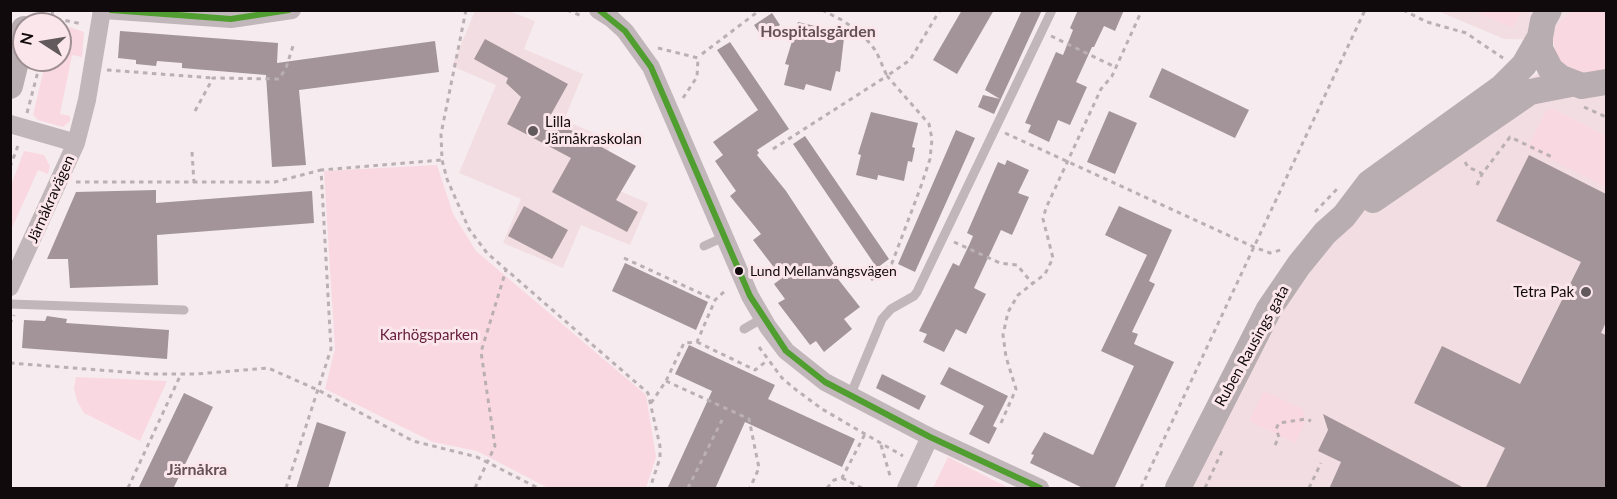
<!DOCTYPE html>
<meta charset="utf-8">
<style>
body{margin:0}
#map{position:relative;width:1617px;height:499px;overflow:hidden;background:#f6ebee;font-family:Lato,sans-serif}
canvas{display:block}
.frame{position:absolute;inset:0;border:12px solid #110a0c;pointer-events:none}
.north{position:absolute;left:12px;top:12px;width:60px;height:60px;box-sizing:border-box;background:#fbe6ec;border:2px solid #9d8e92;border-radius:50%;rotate:282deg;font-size:16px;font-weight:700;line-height:24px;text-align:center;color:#110a0c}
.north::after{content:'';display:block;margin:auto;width:21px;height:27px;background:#61595b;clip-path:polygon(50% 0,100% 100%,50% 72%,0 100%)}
</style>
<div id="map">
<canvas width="1617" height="499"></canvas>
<div class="frame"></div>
<div class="north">N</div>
</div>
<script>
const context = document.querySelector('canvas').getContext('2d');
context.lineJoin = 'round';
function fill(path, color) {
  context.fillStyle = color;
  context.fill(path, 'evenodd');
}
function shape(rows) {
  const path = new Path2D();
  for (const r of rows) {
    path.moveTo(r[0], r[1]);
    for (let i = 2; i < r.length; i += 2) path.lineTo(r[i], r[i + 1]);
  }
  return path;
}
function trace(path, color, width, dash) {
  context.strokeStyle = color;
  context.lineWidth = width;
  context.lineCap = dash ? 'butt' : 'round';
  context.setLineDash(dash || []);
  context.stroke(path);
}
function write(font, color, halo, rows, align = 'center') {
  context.font = font + ' Lato,sans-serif';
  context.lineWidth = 6;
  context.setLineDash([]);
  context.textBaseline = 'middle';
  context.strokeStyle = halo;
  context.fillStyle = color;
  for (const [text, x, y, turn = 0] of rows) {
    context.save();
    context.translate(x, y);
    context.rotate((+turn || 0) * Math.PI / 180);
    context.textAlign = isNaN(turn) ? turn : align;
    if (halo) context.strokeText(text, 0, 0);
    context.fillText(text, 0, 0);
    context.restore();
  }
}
fill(shape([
 [475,11,509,11,535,21,524,49,583,74,564,120,612,141,596,181,648,203,630,245,581,225,563,268,503,243,521,199,459,173,496,85,452,66],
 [1438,11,1606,11,1606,488,1193,488,1266,334,1366,194,1585,40,1504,39]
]), '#f2dde3');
fill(shape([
 [1604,10,1606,12,1606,70,1600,73,1580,74,1562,64,1555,53,1553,39,1556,26,1572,11],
 [1473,11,1521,11,1513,28],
 [60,24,84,32,82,57,72,55,60,114,70,116,70,121,63,127,38,120,33,115,46,60,60,60],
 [1553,109,1606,136,1606,187,1528,148,1546,110],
 [24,151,44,155,50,166,48,174,38,170,11,230,11,185],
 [437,165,453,214,476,251,646,395,656,457,646,488,548,488,477,451,433,442,325,389,335,349,324,171],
 [76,377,167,381,140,441,84,413,77,401,74,388],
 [1264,391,1303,409,1305,422,1295,443,1249,421],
 [948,457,1009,488,933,488]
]), '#fad8e2');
fill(shape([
 [962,10,994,10,957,74,933,60],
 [1022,10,1042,10,994,114,978,107,983,95,1000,99,985,90],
 [1078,10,1124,10,1115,31,1104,26,1094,47,1092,47,1076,82,1087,87,1070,125,1058,120,1049,142,1028,132,1031,125,1025,123,1056,52,1063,55,1073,30,1070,28],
 [772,13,780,25,762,37,754,25],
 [798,22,819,27,818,32,844,38,840,72,836,71,831,91,806,84,804,90,784,85,789,65,785,64],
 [120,31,278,43,277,63,435,41,439,72,299,90,306,165,272,167,266,75,182,68,182,63,157,61,156,66,136,64,136,60,118,58],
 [485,39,568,84,549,118,636,166,616,200,638,212,627,232,552,192,571,158,507,124,521,97,506,83,508,78,474,59],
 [730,42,789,129,757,150,759,153,757,155,786,191,842,276,838,279,860,307,844,319,852,329,824,352,816,341,810,345,778,303,785,299,774,284,782,278,753,240,761,234,730,196,736,191,715,161,723,155,713,142,758,110,717,50],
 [1162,68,1249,110,1235,138,1149,97],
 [1109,111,1137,123,1115,174,1087,162],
 [871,112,918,123,912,147,915,148,912,162,908,161,904,181,878,175,877,180,856,175,861,155,858,154],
 [956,130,975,138,915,272,898,264],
 [805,136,889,259,877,268,793,144],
 [1529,155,1606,194,1606,322,1601,333,1606,335,1606,489,1485,489,1505,448,1414,403,1442,346,1520,384,1581,262,1496,221],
 [1007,160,1029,170,1018,193,1029,197,1012,235,1001,230,974,288,986,294,966,334,956,329,944,352,923,342,927,334,919,331,953,263,959,266,970,243,973,236,967,233,998,162,1005,165],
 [156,190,156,203,312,191,314,223,157,235,158,285,70,288,68,259,47,259,76,192],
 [524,206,568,230,552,259,508,236],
 [1119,206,1172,230,1149,281,1155,284,1132,332,1138,334,1134,344,1174,362,1114,489,1085,489,1030,463,1034,455,1031,454,1044,432,1093,455,1134,366,1101,351,1147,255,1105,235],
 [625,263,708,302,696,330,612,291],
 [47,316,67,319,66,323,169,330,167,359,22,348,24,320,45,321],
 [689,345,775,385,768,399,855,439,842,467,745,422,715,489,667,489,712,391,675,374],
 [949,367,1008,396,993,426,997,428,989,444,969,434,984,406,940,384],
 [882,374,926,396,919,410,876,388],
 [184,393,213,407,173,489,138,489],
 [1323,414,1466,489,1329,489,1341,462,1318,451,1328,430],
 [317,422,346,432,328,489,296,489]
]), '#a29498');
trace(shape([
 [466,10,441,134,442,160,447,179,469,229,487,253,648,393,660,446,660,458,650,488],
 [567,10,582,16],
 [822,10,842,20,862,34,876,51,887,76,910,60,940,10],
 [1403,10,1427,22,1466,33,1503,58],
 [39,15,82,24],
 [50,24,53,10],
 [1051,36,1115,67],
 [658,48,698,58,697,77,683,98],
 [702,54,760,10],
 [107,70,213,78],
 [1584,107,1606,117],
 [195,111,213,78,279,79,286,68,293,46],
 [27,113,41,60],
 [1005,133,1254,247,1270,253,1284,249],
 [773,149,887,76,929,124,932,139,930,159,920,189,892,263,871,280],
 [192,152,194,183],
 [1465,162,1468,167,1481,173],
 [10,167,19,143],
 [76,182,275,182,321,170],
 [1477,185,1482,174,1510,137,1552,157],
 [1315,212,1337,189],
 [954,242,1000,263,1017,265,1032,283],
 [624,258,715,300],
 [10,324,14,315],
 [697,342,755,370,768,360],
 [759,347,782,378,795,389,822,409,903,456],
 [10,363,150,374,196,374,268,368,318,390,413,441,477,457,538,488],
 [666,381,749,419,759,468,750,488],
 [651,403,666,381,684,343,697,342,715,300,727,289],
 [1001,423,1016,389,1006,357,1003,335,1008,312,1018,295,1045,274,1053,258,1043,219,1046,208,1101,89,1112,76,1142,10],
 [881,445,891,479],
 [1275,445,1279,437,1276,429,1279,423,1306,419,1311,421],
 [842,478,862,488],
 [128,488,181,374],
 [286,488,331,349,321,170,442,160],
 [475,488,495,446,481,352,506,270],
 [688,488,722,420],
 [827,488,834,480,842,478,865,434],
 [1141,488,1365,10],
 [1205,488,1222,451],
 [1309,488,1321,463]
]), '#bab0b3', 3, [4.5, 4.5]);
trace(shape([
 [704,246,724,237],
 [10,304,184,310],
 [744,329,763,318],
 [850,396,882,319,891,309,914,296,917,292,1052,10]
]), '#c1b7ba', 9);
trace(shape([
 [104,10,231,19,292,10],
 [598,10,612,19,625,31,651,67,750,296,768,327,786,351,825,382,930,437,1040,488],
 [10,124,76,143],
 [10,287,76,143,87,100,102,10],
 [906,488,930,437]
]), '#c1b7ba', 18);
trace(shape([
 [1549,10,1543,21,1540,37,1540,49,1551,70,1561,78,1582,86,1606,82],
 [10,86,24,29],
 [1373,200,1530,92,1571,84],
 [1178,488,1269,309,1299,265,1325,233,1344,216,1369,183,1502,87,1524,65,1540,37]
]), '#b8adb0', 26);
trace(shape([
 [111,10,231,19,289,10],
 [599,10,625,31,651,67,750,296,786,351,825,382,930,437,1040,488]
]), '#509e2f', 6);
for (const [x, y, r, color] of [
 [533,131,6,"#61595b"],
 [739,271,5,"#110a0c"],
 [1586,292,6,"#61595b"]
]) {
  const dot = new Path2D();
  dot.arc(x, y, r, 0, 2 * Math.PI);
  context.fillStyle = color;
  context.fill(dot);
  trace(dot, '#fbe6ec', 2);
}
write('14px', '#110a0c', '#fbe6ec', [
 ["Lund Mellanvångsvägen",750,271]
], 'left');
write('15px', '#110a0c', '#fbe6ec', [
 ["Lilla",545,122],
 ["Järnåkraskolan",545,139],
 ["Tetra Pak",1574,292,"right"]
], 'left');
write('15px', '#110a0c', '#fbe6ec', [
 ["Järnåkravägen",51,199,-66],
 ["Ruben Rausings gata",1252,346,-61]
]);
write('15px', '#631c39', '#fbe6ec', [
 ["Karhögsparken",429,335]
]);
write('bold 16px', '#645257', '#fbe6ec', [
 ["Hospitalsgården",818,32],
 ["Järnåkra",197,470]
]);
</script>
